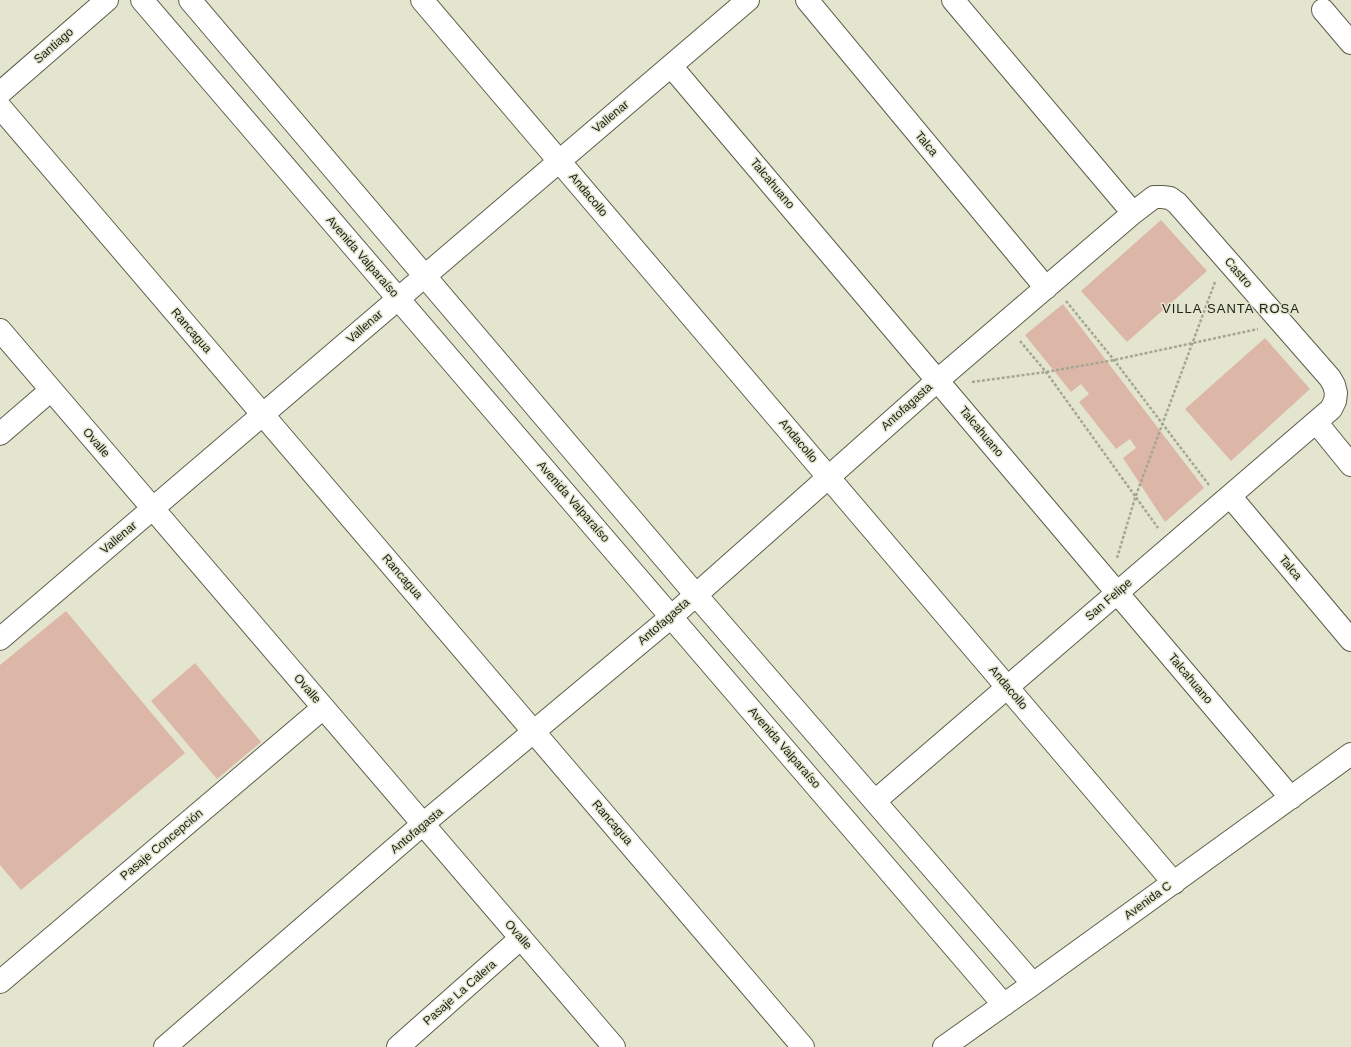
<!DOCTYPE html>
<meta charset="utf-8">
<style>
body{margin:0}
canvas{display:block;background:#e3e5ce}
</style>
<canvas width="1351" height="1047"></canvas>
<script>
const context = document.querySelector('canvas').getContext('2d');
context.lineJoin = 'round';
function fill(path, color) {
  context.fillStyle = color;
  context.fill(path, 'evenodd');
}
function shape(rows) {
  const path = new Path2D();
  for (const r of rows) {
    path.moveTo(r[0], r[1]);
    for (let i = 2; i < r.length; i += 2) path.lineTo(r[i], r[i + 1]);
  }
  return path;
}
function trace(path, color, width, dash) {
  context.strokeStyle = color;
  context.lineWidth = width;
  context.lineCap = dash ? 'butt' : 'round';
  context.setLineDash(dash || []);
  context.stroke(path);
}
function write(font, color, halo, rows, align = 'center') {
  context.font = font + ' Helvetica,sans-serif';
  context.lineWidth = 3;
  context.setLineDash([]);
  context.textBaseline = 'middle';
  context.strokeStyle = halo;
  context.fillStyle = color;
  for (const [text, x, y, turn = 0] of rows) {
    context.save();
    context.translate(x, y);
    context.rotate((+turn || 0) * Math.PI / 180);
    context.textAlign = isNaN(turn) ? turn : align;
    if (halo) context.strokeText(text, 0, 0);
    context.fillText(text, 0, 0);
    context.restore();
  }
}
fill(shape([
 [1161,220,1207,271,1127,342,1081,291],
 [1063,304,1204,488,1165,522,1123,458,1136,448,1130,439,1116,449,1079,402,1089,394,1081,384,1071,392,1025,335],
 [1265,338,1310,389,1231,461,1185,409],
 [66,611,185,753,21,890,0,865,0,665],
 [195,663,261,742,217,779,151,701]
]), '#dcb6a7');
const minor = shape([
 [142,0,1004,1005],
 [190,0,696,595,1033,984],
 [422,0,1174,883],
 [807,0,1046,288],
 [953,0,1133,213],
 [1323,10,1351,43],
 [671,66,1291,798],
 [0,93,107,0],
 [0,107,803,1047],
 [0,330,614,1047],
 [1316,422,1351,465],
 [0,434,51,390],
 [1230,496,1351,640],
 [0,639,748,0],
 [0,982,323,708],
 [165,1047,423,824,671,617,938,380,1133,213,1154,197,1162,197,1170,198,1177,203,1330,378,1334,385,1336,393,1335,401,1331,409,875,801],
 [398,1047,521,938],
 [944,1047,1033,984,1351,754]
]);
trace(minor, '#5d5e4a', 24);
trace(shape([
 [1066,301,1114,360,1209,485],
 [1020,341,1046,372,1158,528],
 [972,382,1046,372,1114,360,1258,329],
 [1117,558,1135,498,1215,282]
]), '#a5a694', 2.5, [3, 2]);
trace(minor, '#fff', 22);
write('12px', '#202119', '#e3e5ce', [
 ["Santiago",54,46,-41],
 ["Vallenar",611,117,-40],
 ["Talca",926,144,50],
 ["Talcahuano",772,184,50],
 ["Andacollo",588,195,50],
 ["Avenida Valparaíso",362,257,49],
 ["Castro",1238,273,49],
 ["Vallenar",365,327,-41],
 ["Rancagua",191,331,49],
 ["Antofagasta",907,407,-42],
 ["Talcahuano",981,432,50],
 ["Andacollo",798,441,50],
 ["Ovalle",96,443,49],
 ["Avenida Valparaíso",573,502,49],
 ["Vallenar",119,538,-40],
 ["Talca",1290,568,50],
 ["Rancagua",402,577,49],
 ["San Felipe",1109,600,-41],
 ["Antofagasta",664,622,-41],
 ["Talcahuano",1190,679,50],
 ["Andacollo",1008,688,50],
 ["Ovalle",307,689,49],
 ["Avenida Valparaíso",784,748,49],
 ["Rancagua",612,823,49],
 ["Antofagasta",417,831,-40],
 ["Pasaje Concepción",162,845,-40],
 ["Avenida C",1148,901,-36],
 ["Ovalle",518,935,49],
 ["Pasaje La Calera",460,993,-41]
]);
context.letterSpacing = '1px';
write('13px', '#202119', '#e3e5ce', [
 ["VILLA SANTA ROSA",1231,309]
]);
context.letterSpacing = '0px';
</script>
